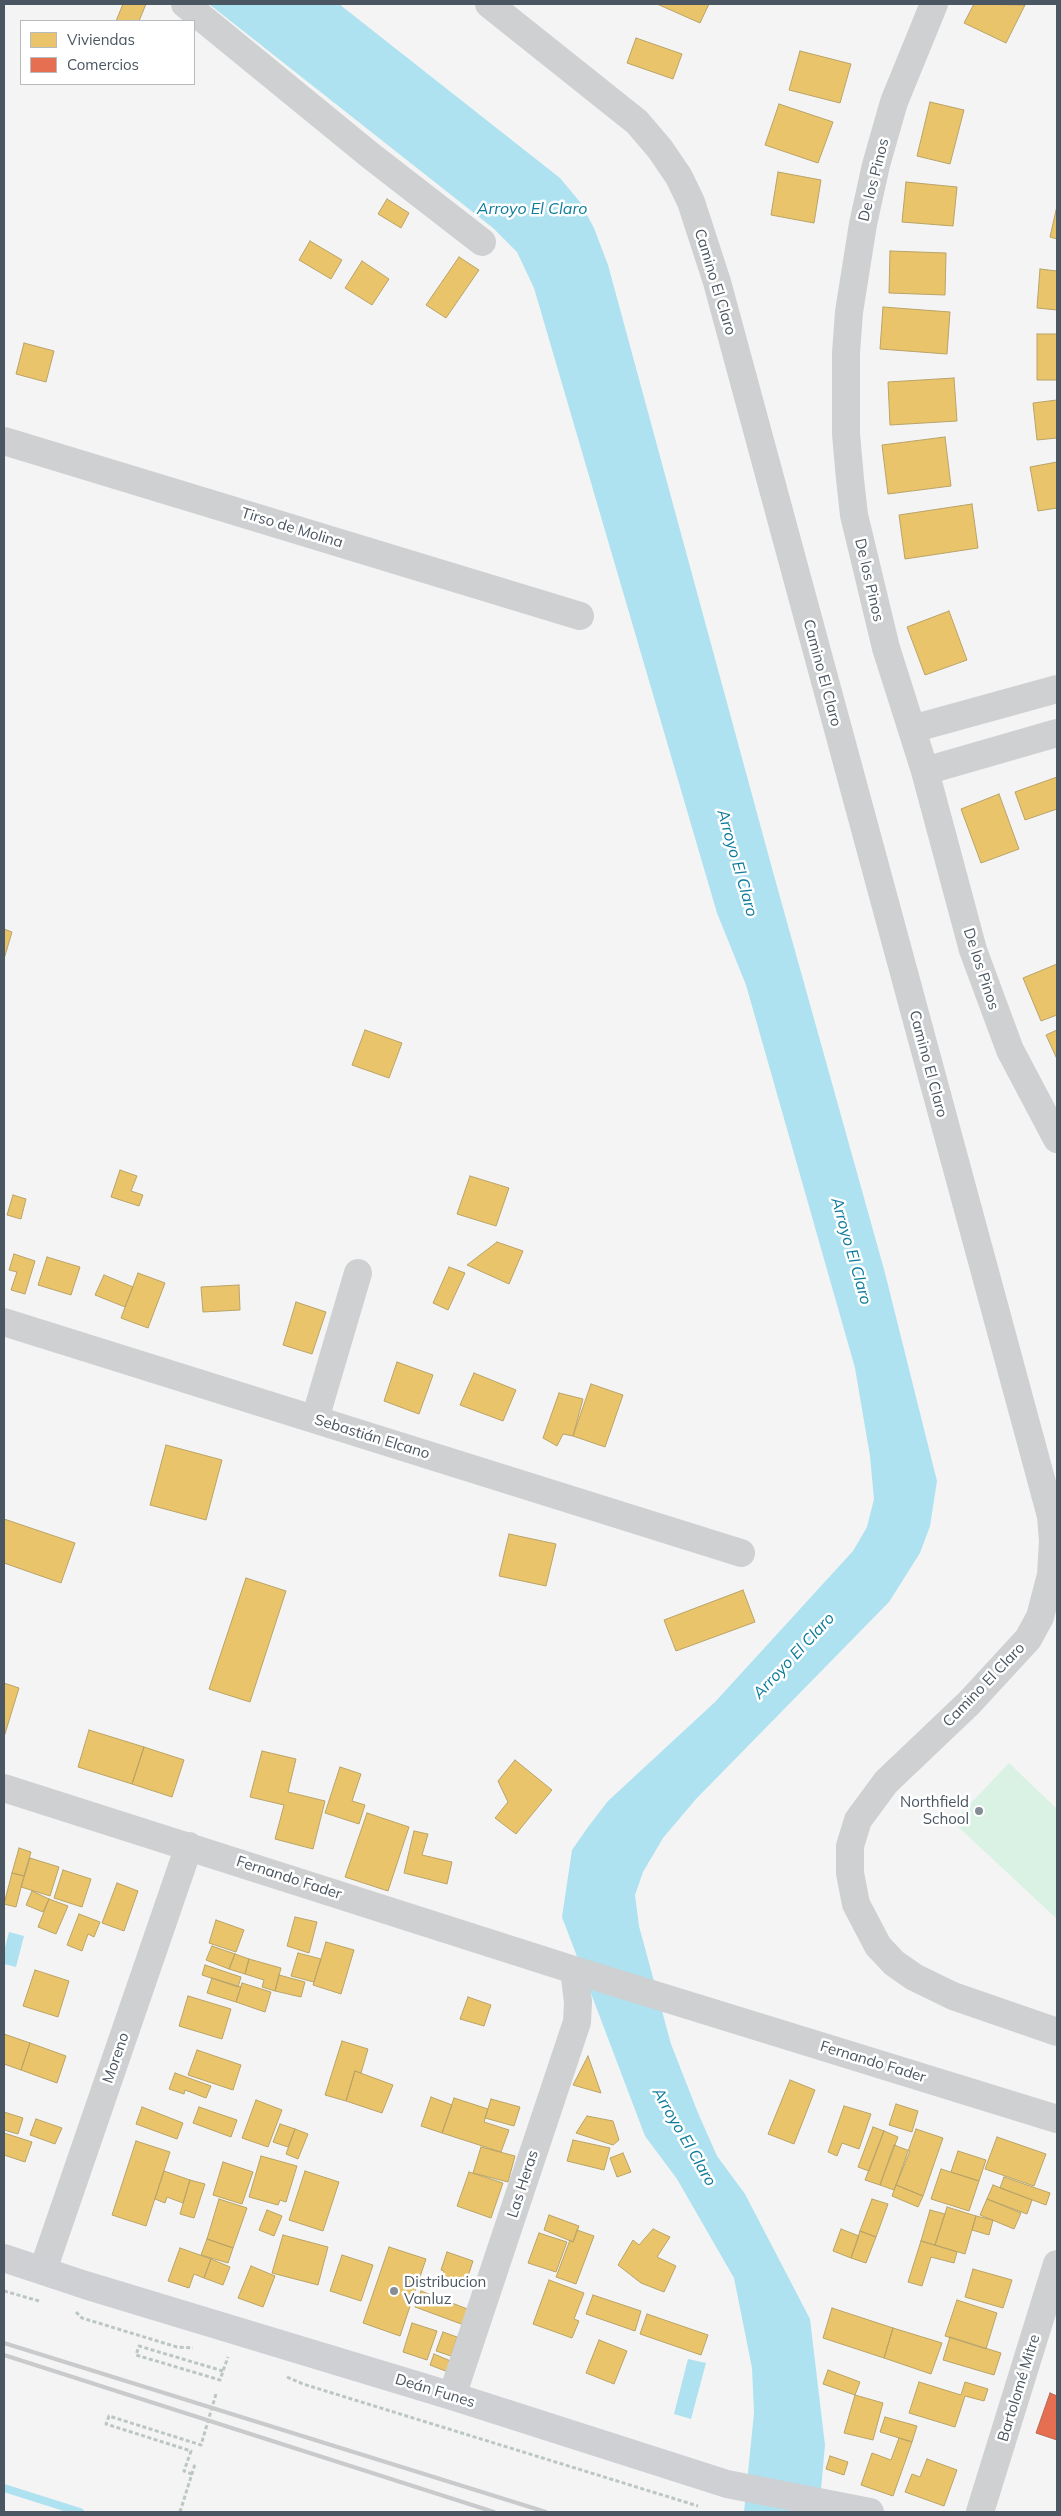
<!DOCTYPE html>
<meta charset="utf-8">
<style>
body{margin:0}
#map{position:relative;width:1061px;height:2516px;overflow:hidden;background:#f4f4f4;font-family:Mulish,sans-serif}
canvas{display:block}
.frame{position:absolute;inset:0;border:5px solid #4a5661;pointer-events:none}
.legend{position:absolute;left:20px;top:20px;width:175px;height:65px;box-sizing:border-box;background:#fff;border:1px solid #b7bbc0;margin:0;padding:6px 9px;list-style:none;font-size:15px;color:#4a5661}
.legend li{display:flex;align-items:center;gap:10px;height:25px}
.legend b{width:25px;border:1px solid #b7bbc0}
</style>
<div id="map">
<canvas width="1061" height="2516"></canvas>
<div class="frame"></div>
<ul class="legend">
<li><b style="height:14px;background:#e9c46a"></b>Viviendas</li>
<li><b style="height:14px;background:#e76f51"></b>Comercios</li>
</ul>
</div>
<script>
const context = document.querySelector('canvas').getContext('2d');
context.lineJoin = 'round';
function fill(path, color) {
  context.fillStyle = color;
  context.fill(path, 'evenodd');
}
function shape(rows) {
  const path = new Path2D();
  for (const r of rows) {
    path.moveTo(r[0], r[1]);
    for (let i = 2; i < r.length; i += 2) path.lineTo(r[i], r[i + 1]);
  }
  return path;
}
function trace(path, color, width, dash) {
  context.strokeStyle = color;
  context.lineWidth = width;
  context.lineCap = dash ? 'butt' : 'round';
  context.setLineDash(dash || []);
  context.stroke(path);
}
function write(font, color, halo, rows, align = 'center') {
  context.font = font + ' Mulish,sans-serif';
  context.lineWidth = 5;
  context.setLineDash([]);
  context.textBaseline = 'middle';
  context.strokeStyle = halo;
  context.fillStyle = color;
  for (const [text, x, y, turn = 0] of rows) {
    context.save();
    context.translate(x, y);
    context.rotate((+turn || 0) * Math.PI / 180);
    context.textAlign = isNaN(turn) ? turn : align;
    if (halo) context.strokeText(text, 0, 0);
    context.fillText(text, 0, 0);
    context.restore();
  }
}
fill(shape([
 [1009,1763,1057,1809,1057,1919,953,1822]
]), '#d9f2e3');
fill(shape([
 [209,4,339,4,560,178,580,202,594,228,608,265,773,872,885,1273,937,1481,930,1526,920,1553,889,1602,696,1799,663,1838,643,1872,635,1895,639,1926,671,2044,698,2113,717,2156,745,2194,810,2319,825,2445,819,2512,744,2512,754,2413,752,2368,734,2278,677,2179,645,2136,562,1917,572,1850,588,1827,608,1801,715,1702,853,1551,867,1527,874,1499,870,1456,855,1368,746,985,717,913,534,288,517,252,493,228],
 [9,1932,24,1936,16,1967,4,1964,4,1951],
 [688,2359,706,2363,691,2419,674,2414]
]), '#aee2f0');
const homes = shape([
 [123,4,146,4,139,21,116,21,123,4],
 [657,4,709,4,700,23,657,4],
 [974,4,1025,5,1006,43,964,23,974,4],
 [636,38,682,54,673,79,627,63,636,38],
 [800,51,851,64,840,103,789,90,800,51],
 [930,102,964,110,950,164,917,156,930,102],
 [779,104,833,122,818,163,765,145,779,104],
 [778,172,821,180,814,223,771,215,778,172],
 [906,182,957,187,953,226,902,222,906,182],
 [387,199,409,213,401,228,378,214,387,199],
 [1057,206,1057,239,1050,237,1057,206],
 [310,241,342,260,331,279,299,260,310,241],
 [890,251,946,253,945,295,889,293,890,251],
 [459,257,479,270,446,318,426,305,459,257],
 [362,261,389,279,372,305,345,288,362,261],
 [1040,269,1057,271,1057,310,1037,308,1040,269],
 [883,307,950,312,947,354,880,349,883,307],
 [1037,334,1057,334,1057,380,1037,380,1037,334],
 [24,343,54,351,46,382,16,374,24,343],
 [954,378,957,421,890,425,888,382,954,378],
 [1057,400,1057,438,1037,440,1033,403,1057,400],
 [945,437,951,486,888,494,882,445,945,437],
 [1057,462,1057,508,1038,511,1030,467,1057,462],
 [972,504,978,548,905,559,899,515,972,504],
 [949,611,967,660,925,675,907,627,949,611],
 [1057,777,1057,809,1025,820,1015,792,1057,777],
 [999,794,1019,849,981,863,961,809,999,794],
 [4,929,12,932,4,959,4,929],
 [1057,964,1057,1015,1041,1021,1023,978,1057,964],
 [365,1030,402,1043,389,1078,352,1065,365,1030],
 [1057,1030,1057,1059,1046,1035,1057,1030],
 [120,1170,137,1176,131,1191,143,1195,139,1206,111,1197,120,1170],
 [470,1176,509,1188,496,1226,457,1214,470,1176],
 [13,1195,26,1199,21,1219,7,1215,13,1195],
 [497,1242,523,1251,509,1284,467,1265,497,1242],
 [14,1254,35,1261,25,1294,11,1290,17,1272,9,1270,14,1254],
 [47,1257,80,1267,71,1295,38,1285,47,1257],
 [449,1267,465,1273,448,1310,433,1303,449,1267],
 [138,1273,165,1283,148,1328,121,1318,138,1273],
 [104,1275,133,1287,125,1307,95,1295,104,1275],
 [239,1285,240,1310,203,1312,201,1287,239,1285],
 [296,1302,326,1312,312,1354,283,1345,296,1302],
 [397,1362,433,1375,419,1414,384,1401,397,1362],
 [474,1373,516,1390,503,1421,460,1405,474,1373],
 [591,1384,623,1395,605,1447,573,1436,591,1384],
 [559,1393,583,1399,573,1436,563,1434,557,1446,543,1438,559,1393],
 [166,1445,222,1460,206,1520,150,1505,166,1445],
 [4,1519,75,1543,61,1583,4,1563,4,1519],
 [509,1534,556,1544,546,1586,499,1576,509,1534],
 [246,1578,286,1591,250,1702,209,1689,246,1578],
 [743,1590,755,1622,676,1651,664,1620,743,1590],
 [4,1683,19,1688,4,1737,4,1683],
 [89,1730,144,1747,132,1784,78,1767,89,1730],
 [144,1747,184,1760,172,1797,132,1784,144,1747],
 [262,1751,296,1759,288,1792,325,1801,313,1849,275,1839,284,1805,250,1797,262,1751],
 [515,1760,552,1790,516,1834,495,1818,508,1802,498,1781,515,1760],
 [340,1767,361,1774,352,1801,365,1805,359,1824,325,1813,340,1767],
 [367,1813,409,1827,388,1891,345,1877,367,1813],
 [414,1831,428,1834,422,1855,452,1862,447,1884,404,1873,414,1831],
 [19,1848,31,1852,24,1876,12,1873,19,1848],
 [30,1858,59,1867,50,1896,21,1887,30,1858],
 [63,1870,91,1879,82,1907,54,1898,63,1870],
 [12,1873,24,1876,16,1907,4,1904,12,1873],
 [117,1883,138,1891,124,1931,102,1923,117,1883],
 [32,1891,49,1899,43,1912,26,1905,32,1891],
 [49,1899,68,1906,56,1934,38,1927,49,1899],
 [79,1914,100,1922,94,1937,88,1934,82,1951,67,1945,79,1914],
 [295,1917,317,1922,309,1953,287,1946,295,1917],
 [216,1920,244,1930,236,1952,209,1943,216,1920],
 [326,1942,354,1950,341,1994,313,1985,326,1942],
 [212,1946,235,1954,229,1969,206,1960,212,1946],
 [298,1953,321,1959,314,1982,291,1976,298,1953],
 [235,1954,249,1959,245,1974,229,1969,235,1954],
 [249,1959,281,1968,275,1991,262,1987,264,1980,245,1974,249,1959],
 [205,1965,241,1977,238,1987,202,1975,205,1965],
 [35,1970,69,1981,58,2017,23,2006,35,1970],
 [279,1975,305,1982,301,1997,275,1991,279,1975],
 [212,1978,241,1987,236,2002,207,1993,212,1978],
 [242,1983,271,1992,265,2012,236,2002,242,1983],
 [188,1996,231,2009,222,2039,179,2026,188,1996],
 [468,1997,491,2005,484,2026,460,2019,468,1997],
 [4,2034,30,2043,21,2070,4,2064,4,2034],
 [342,2041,368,2049,361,2073,355,2071,346,2101,325,2095,342,2041],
 [30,2043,66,2056,57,2083,21,2070,30,2043],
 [197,2050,241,2065,233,2090,188,2075,197,2050],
 [588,2056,601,2093,573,2085,588,2056],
 [355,2071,393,2085,382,2113,346,2101,355,2071],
 [175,2073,211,2086,206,2098,185,2090,184,2094,169,2089,175,2073],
 [790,2080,815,2090,794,2144,768,2134,790,2080],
 [431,2097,452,2105,442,2133,421,2126,431,2097],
 [454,2098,488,2109,484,2122,509,2130,501,2152,442,2133,454,2098],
 [491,2099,520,2107,514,2126,485,2118,491,2099],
 [256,2100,282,2110,268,2147,242,2138,256,2100],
 [896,2104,918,2111,912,2132,889,2125,896,2104],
 [844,2106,871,2114,859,2149,842,2143,837,2156,828,2152,844,2106],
 [142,2107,183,2123,177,2139,136,2124,142,2107],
 [199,2107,237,2120,231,2137,193,2123,199,2107],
 [4,2112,23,2118,18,2134,4,2130,4,2112],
 [587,2116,613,2121,619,2140,613,2145,576,2133,587,2116],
 [36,2119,62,2128,55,2144,30,2135,36,2119],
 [280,2124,295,2129,288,2147,273,2142,280,2124],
 [873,2127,884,2131,869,2171,858,2167,873,2127],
 [295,2129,308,2134,298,2159,286,2154,295,2129],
 [916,2129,943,2138,923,2196,896,2185,916,2129],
 [884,2131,898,2137,880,2185,865,2180,884,2131],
 [4,2133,32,2142,25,2162,4,2155,4,2133],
 [997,2137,1046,2154,1034,2186,985,2169,997,2137],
 [573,2140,610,2148,604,2170,567,2161,573,2140],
 [136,2141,170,2152,146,2226,112,2215,136,2141],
 [894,2145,910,2151,894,2190,880,2185,894,2145],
 [481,2147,515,2156,508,2182,473,2173,481,2147],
 [958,2151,986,2160,979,2181,951,2172,958,2151],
 [623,2153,631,2172,617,2177,610,2158,623,2153],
 [261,2156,297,2166,286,2202,280,2200,278,2205,249,2197,261,2156],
 [223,2162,253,2172,242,2204,213,2195,223,2162],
 [941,2169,979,2181,969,2211,931,2199,941,2169],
 [164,2171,190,2180,183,2203,167,2197,165,2203,155,2199,164,2171],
 [305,2171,339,2182,323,2231,289,2220,305,2171],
 [469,2172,503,2183,491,2218,457,2206,469,2172],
 [1004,2177,1050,2193,1046,2205,1000,2188,1004,2177],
 [190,2180,205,2184,194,2218,180,2214,190,2180],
 [896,2185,923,2196,918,2207,892,2196,896,2185],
 [993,2185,1032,2200,1027,2214,987,2199,993,2185],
 [219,2199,247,2208,233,2248,207,2239,219,2199],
 [872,2199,888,2204,876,2237,860,2231,872,2199],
 [987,2199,1021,2213,1014,2229,980,2215,987,2199],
 [947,2207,976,2216,965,2254,935,2245,947,2207],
 [267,2210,282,2216,274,2236,259,2230,267,2210],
 [930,2210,945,2214,935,2245,921,2241,930,2210],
 [549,2215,579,2226,573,2242,544,2230,549,2215],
 [976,2216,993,2220,989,2235,972,2230,976,2216],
 [653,2229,670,2237,657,2257,676,2266,664,2292,641,2283,618,2265,633,2240,639,2245,653,2229],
 [841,2229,859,2236,851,2258,833,2251,841,2229],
 [577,2230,594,2236,576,2284,556,2277,570,2240,573,2242,577,2230],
 [860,2231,876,2237,866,2263,851,2258,860,2231],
 [539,2233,567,2242,556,2272,528,2263,539,2233],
 [283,2235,328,2247,318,2285,272,2273,283,2235],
 [207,2239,233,2248,228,2263,201,2255,207,2239],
 [921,2241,957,2252,954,2263,931,2257,922,2286,908,2282,921,2241],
 [389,2247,426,2259,400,2336,363,2323,389,2247],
 [180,2248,211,2259,204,2278,194,2274,189,2288,168,2281,180,2248],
 [447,2252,473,2261,464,2288,441,2280,444,2271,441,2270,447,2252],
 [342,2255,373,2265,361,2301,330,2291,342,2255],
 [211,2259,230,2267,223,2285,204,2278,211,2259],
 [251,2266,275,2276,263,2307,238,2298,251,2266],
 [973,2269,1012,2280,1003,2308,965,2297,973,2269],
 [549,2280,584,2293,574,2319,579,2321,572,2338,533,2324,549,2280],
 [421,2291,470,2310,464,2325,415,2307,421,2291],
 [593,2295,641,2311,635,2331,586,2314,593,2295],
 [957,2300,997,2313,986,2349,945,2336,957,2300],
 [832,2308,893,2328,884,2358,823,2338,832,2308],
 [647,2314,708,2335,701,2355,640,2334,647,2314],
 [412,2323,437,2331,427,2360,403,2352,412,2323],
 [893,2328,942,2343,931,2374,884,2358,893,2328],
 [443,2332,457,2337,451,2356,436,2351,443,2332],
 [950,2337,1001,2353,994,2375,943,2360,950,2337],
 [599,2340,627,2351,614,2384,586,2373,599,2340],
 [434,2354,453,2362,448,2372,430,2365,434,2354],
 [828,2370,860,2382,855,2395,823,2384,828,2370],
 [919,2382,961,2395,965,2382,988,2389,984,2401,965,2396,955,2427,909,2413,919,2382],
 [855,2395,883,2403,873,2440,844,2433,855,2395],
 [885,2417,917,2426,912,2442,880,2432,885,2417],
 [899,2438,912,2442,893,2496,861,2485,872,2453,891,2460,899,2438],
 [830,2456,848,2462,844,2475,826,2469,830,2456],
 [927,2459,957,2470,944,2506,905,2492,912,2474,920,2477,927,2459]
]);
fill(homes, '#e9c46a');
trace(homes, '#b9a367', 1);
const shops = shape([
 [1050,2393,1057,2396,1057,2440,1036,2433,1050,2393]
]);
fill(shops, '#e76f51');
trace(shops, '#b86856', 1);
trace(shape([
 [4,2488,80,2512]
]), '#aee2f0', 8);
trace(shape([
 [4,2291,39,2301],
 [76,2312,82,2318,177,2347,193,2348],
 [223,2371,139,2346,136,2355,220,2380,223,2371,228,2357],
 [287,2377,303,2384,698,2506],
 [192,2474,184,2471,191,2451,106,2424,109,2416,201,2445,216,2394],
 [180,2512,195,2464]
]), '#bcc7c4', 3, [4, 2.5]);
trace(shape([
 [185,4,371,156,482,242],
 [934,4,894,102,876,165,863,224,849,312,846,353,846,434,850,479,854,515,886,648,925,771,973,950,1010,1050,1057,1139],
 [4,441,580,616],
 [912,729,1057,689],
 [925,771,1057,733],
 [4,1322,741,1553],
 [315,1419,358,1273],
 [4,1788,574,1970,1057,2119],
 [43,2270,189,1846],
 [452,2396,577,2022,578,2002,574,1970],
 [980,2512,1057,2264]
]), '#ced0d2', 28);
trace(shape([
 [489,4,637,122,660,149,679,177,691,202,717,282,1051,1516,1053,1541,1051,1575,1040,1617,1028,1639,969,1703,886,1782,858,1820,850,1846,850,1873,856,1904,878,1946,894,1963,914,1977,953,1996,1057,2032]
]), '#ced0d2', 28);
trace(shape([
 [4,2258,85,2285,452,2396,727,2484,870,2512]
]), '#ced0d4', 28);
trace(shape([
 [4,2343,546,2512],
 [4,2355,494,2512]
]), '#c9cacc', 4);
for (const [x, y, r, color] of [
 [979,1811,5,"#868d94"],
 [394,2291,5,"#868d94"]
]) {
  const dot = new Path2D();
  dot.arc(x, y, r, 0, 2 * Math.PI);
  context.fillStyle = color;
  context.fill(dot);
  trace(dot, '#fff', 2);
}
write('15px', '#4a5661', '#fff', [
 ["De los Pinos",874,180,-76],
 ["Camino El Claro",715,282,73],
 ["Tirso de Molina",292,528,17],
 ["De los Pinos",869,580,77],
 ["Camino El Claro",822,673,75],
 ["De los Pinos",981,969,72],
 ["Camino El Claro",928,1064,75],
 ["Sebastián Elcano",372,1437,17],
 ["Camino El Claro",984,1685,-46],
 ["Fernando Fader",289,1878,18],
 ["Moreno",116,2058,-71],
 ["Fernando Fader",873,2062,17],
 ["Las Heras",523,2184,-72],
 ["Bartolomé Mitre",1019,2388,-73],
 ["Deán Funes",435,2391,17]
]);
write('15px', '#4a5661', '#fff', [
 ["Northfield",969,1802],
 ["School",969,1819],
 ["Distribucion",404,2282,"left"],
 ["Vanluz",404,2299,"left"]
], 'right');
write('italic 16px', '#0c7c9b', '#fff', [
 ["Arroyo El Claro",532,209],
 ["Arroyo El Claro",737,863,74],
 ["Arroyo El Claro",851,1251,74],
 ["Arroyo El Claro",794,1656,-47],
 ["Arroyo El Claro",684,2137,60]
]);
</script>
